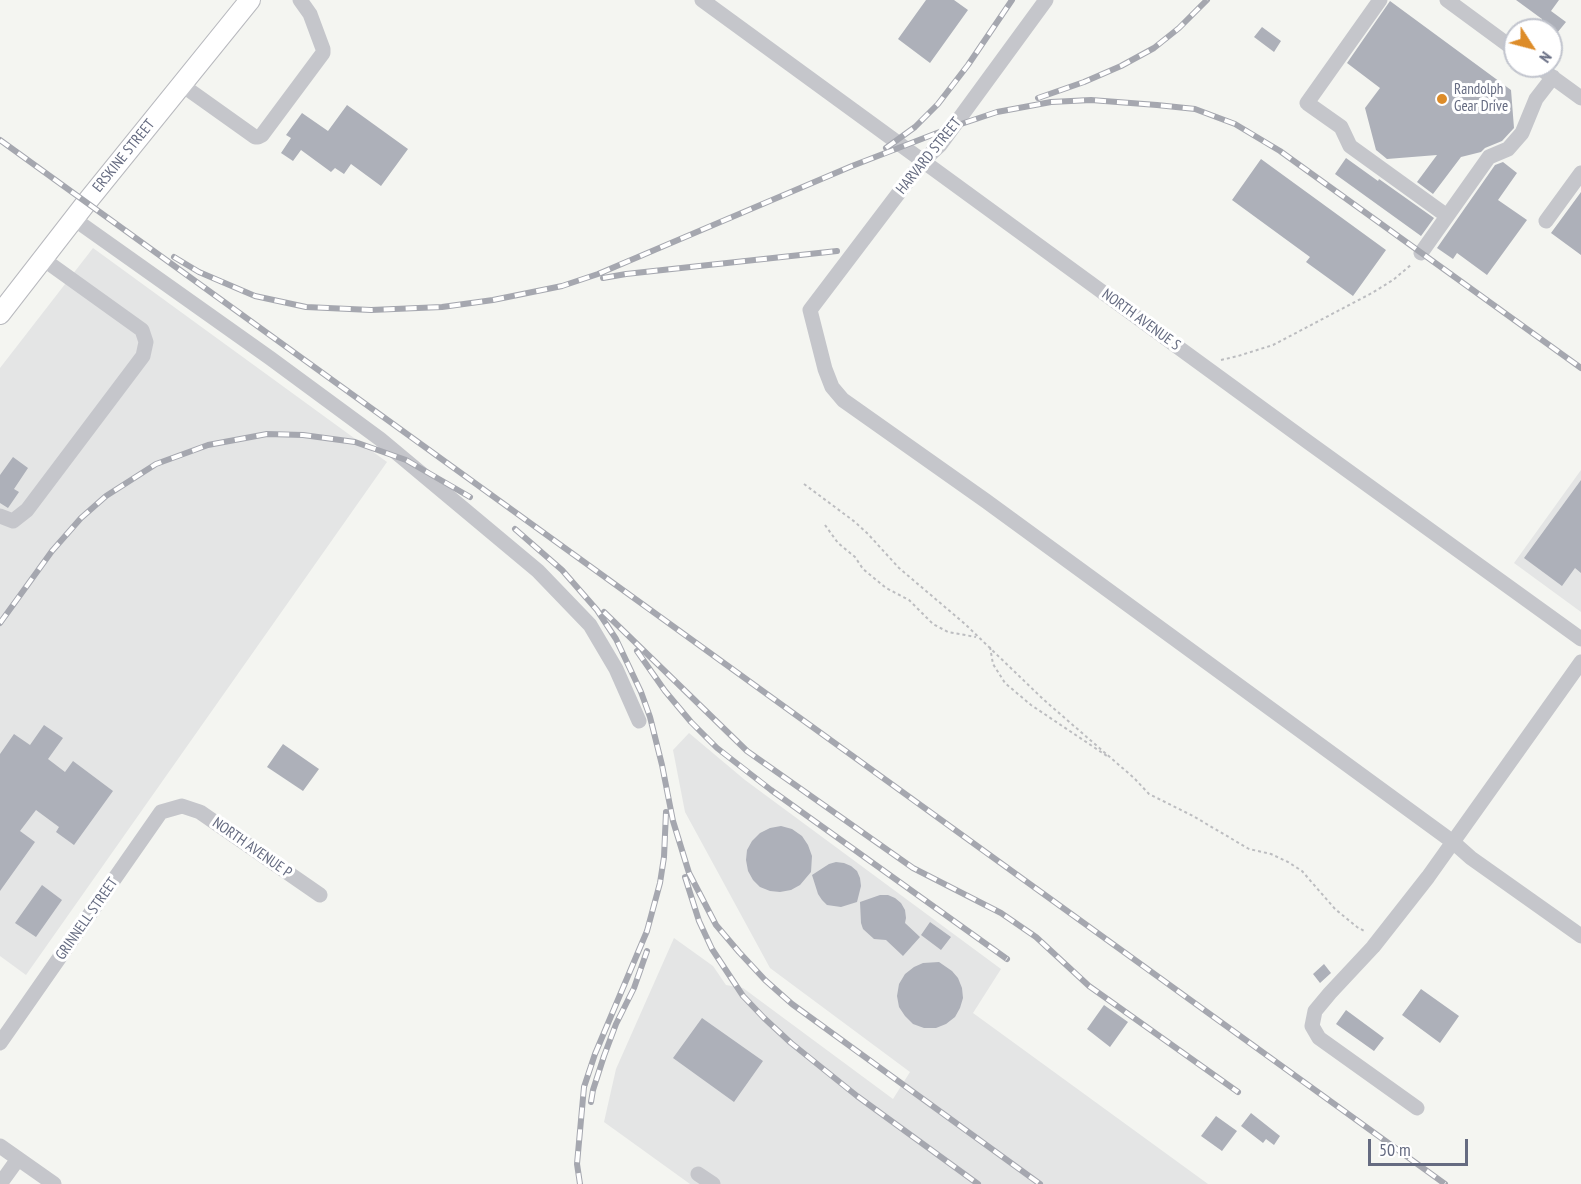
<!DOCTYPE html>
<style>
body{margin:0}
#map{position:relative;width:1581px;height:1184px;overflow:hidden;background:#f4f5f1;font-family:"PT Sans Narrow",sans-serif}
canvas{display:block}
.north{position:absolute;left:1503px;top:18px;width:60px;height:60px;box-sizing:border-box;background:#fff;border:2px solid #c1c4cd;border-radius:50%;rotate:126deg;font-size:16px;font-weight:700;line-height:24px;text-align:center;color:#656b81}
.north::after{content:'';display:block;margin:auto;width:21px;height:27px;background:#dd8c29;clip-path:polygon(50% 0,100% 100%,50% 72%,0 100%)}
.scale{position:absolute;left:1368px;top:1139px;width:100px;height:27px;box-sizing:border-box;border:3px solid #656b81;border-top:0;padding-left:8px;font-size:18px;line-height:21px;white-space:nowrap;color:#656b81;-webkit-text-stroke:4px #fff;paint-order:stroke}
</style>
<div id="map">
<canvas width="1581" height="1184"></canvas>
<div class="north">N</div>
<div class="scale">50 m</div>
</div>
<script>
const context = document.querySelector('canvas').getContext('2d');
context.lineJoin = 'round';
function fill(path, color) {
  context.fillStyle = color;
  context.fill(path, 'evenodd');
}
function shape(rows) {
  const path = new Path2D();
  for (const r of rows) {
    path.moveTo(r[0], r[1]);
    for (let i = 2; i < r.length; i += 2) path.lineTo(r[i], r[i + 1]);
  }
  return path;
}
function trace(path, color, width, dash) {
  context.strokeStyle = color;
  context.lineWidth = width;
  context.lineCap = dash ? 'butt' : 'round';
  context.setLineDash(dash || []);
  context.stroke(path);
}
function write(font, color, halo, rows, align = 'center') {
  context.font = font + ' "PT Sans Narrow",sans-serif';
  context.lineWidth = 6;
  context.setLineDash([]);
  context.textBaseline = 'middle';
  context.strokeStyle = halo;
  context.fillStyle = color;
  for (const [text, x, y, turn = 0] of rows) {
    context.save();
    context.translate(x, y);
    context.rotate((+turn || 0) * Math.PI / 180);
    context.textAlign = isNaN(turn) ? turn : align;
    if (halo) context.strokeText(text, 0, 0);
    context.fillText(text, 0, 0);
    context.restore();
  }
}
fill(shape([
 [93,248,387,462,26,975,0,956,0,368],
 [1581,470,1581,612,1514,563],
 [689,733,745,780,1001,969,973,1013,1208,1184,690,1184,604,1122,616,1069,674,938,713,966,726,985,743,988,893,1099,910,1072,770,968,685,812,673,750]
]), '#e4e5e5');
fill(shape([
 [926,0,954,0,968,10,930,63,898,39],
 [1516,0,1559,0,1551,11,1566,22,1557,33,1541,21,1542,19],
 [1390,1,1511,90,1514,128,1502,141,1485,148,1481,152,1461,157,1433,194,1417,182,1437,155,1387,159,1376,150,1365,108,1380,88,1347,63],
 [1262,27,1281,41,1274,52,1254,37],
 [347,105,408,149,381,186,351,164,344,174,335,168,331,172,301,150,293,161,281,153,291,138,286,135,302,113,328,131],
 [1346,158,1378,181,1379,179,1434,218,1421,236,1335,174],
 [1261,159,1386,250,1353,296,1306,262,1310,257,1232,200],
 [1503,162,1517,173,1498,200,1527,220,1487,275,1457,253,1453,259,1437,248,1495,165],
 [1581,192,1581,255,1551,233],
 [13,457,28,468,14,489,19,492,8,508,0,503,0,475],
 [1581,480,1581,573,1575,568,1562,586,1524,558],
 [44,725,63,738,48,759,65,772,73,761,113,791,74,845,56,832,59,827,36,810,20,831,35,842,0,891,0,754,14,734,30,745],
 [283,744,319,769,303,791,267,767],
 [781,826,792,829,802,836,808,845,812,856,811,872,800,885,791,890,780,892,770,891,760,887,753,880,748,871,746,860,747,850,752,841,760,833,770,828],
 [836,862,844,863,851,866,857,871,860,878,861,886,857,902,841,907,827,905,822,900,818,894,812,875,829,864],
 [42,885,62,900,36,937,15,923],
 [880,895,888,895,895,898,901,903,905,910,906,918,905,923,920,937,903,956,886,940,874,939,863,929,861,923,860,902],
 [930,922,951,937,941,950,921,935],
 [939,962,952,971,958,978,962,988,963,998,960,1008,955,1017,946,1024,936,1028,924,1028,913,1024,905,1016,899,1007,897,996,899,984,905,974,914,967,923,963],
 [1324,964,1331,973,1320,983,1313,974],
 [1421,989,1459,1016,1440,1043,1402,1015],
 [1104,1005,1128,1022,1110,1047,1087,1029],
 [1346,1010,1384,1038,1374,1051,1336,1024],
 [702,1018,763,1061,734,1102,673,1058],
 [1251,1113,1280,1136,1274,1145,1266,1139,1263,1143,1241,1126],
 [1216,1116,1237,1131,1222,1151,1201,1136]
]), '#adb0b9');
const major = shape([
 [0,314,86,203,250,0]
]);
trace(major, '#b8b9be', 22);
trace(shape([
 [1221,360,1238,356,1273,345,1372,293,1393,280,1412,264],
 [804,484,855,522,868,534,899,568,965,624,1044,700,1134,778,1149,794,1193,816,1249,849,1271,854,1288,862,1302,871,1335,909,1357,927,1366,932],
 [825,525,838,543,855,557,863,569,886,588,909,600,933,624,948,632,976,637],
 [990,647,993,664,1005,683,1031,705,1107,756]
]), '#bcbdc0', 2, [3, 3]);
trace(shape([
 [702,0,1308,442,1581,639],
 [1046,0,940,145,923,161,810,310,825,369,832,387,843,400,986,501,1453,842,1471,858,1581,936],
 [1380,0,1307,103,1341,127,1350,146,1447,216],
 [1447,0,1515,50],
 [1537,66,1581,98],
 [182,85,255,137,258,137,262,135,323,53,323,49,310,14,300,0],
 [74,219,270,358,380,439,538,571,590,625,616,669,639,721],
 [1546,221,1581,173],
 [1421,253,1489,157,1508,149,1522,133,1536,99,1553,77],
 [0,516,13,521,27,510,143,356,146,342,142,330,43,259],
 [0,1043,161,812,182,806,200,812,320,895],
 [1417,1108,1319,1038,1312,1026,1315,1011,1330,993,1373,947,1428,877,1581,662],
 [0,1146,54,1184],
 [698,1174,713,1184],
 [0,1184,18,1159]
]), '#c5c6cb', 15);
trace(major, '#fff', 20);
const rail = shape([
 [1038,98,1084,82,1121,66,1154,48,1179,28,1207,0],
 [0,140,1445,1184],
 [886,148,915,127,938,104,968,65,1012,0],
 [174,257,199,272,255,296,306,307,371,310,442,307,493,300,562,286,598,274,852,166,955,126,997,112,1051,102,1091,100,1157,105,1195,109,1235,124,1280,151,1581,368],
 [603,278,626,274,837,251],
 [515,529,562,570,597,610,616,639,641,692,650,717,662,765,673,821,689,873,716,925,739,952,765,980,792,1004,1040,1184],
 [604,612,747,751,913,868,1001,913,1036,937,1089,986,1238,1092],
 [0,623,52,551,81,518,106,496,156,464,208,445,267,434,303,435,355,442,406,460,470,497],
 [637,651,665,691,691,722,717,748,771,790,1007,959],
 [685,877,699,921,712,949,743,996,764,1018,791,1043,857,1096,978,1184],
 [591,1102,593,1090,604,1056,616,1024,634,988,647,951],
 [580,1184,577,1164,584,1087,595,1054,647,931,660,883,664,857,666,812]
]);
trace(rail, '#a5a7af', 6);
trace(rail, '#fff', 4, [11]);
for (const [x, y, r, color] of [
 [1442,99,6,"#dd8c29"]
]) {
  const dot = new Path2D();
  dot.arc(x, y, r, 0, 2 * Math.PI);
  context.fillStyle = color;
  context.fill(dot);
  trace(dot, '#fff', 2);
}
write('15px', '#656b81', '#fff', [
 ["Randolph",1454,90],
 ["Gear Drive",1454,107]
], 'left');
write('15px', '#656b81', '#fff', [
 ["ERSKINE STREET",124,156,-51],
 ["HARVARD STREET",929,156,-51],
 ["NORTH AVENUE S",1141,320,36],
 ["NORTH AVENUE P",252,848,35],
 ["GRINNELL STREET",87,919,-55]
]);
</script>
